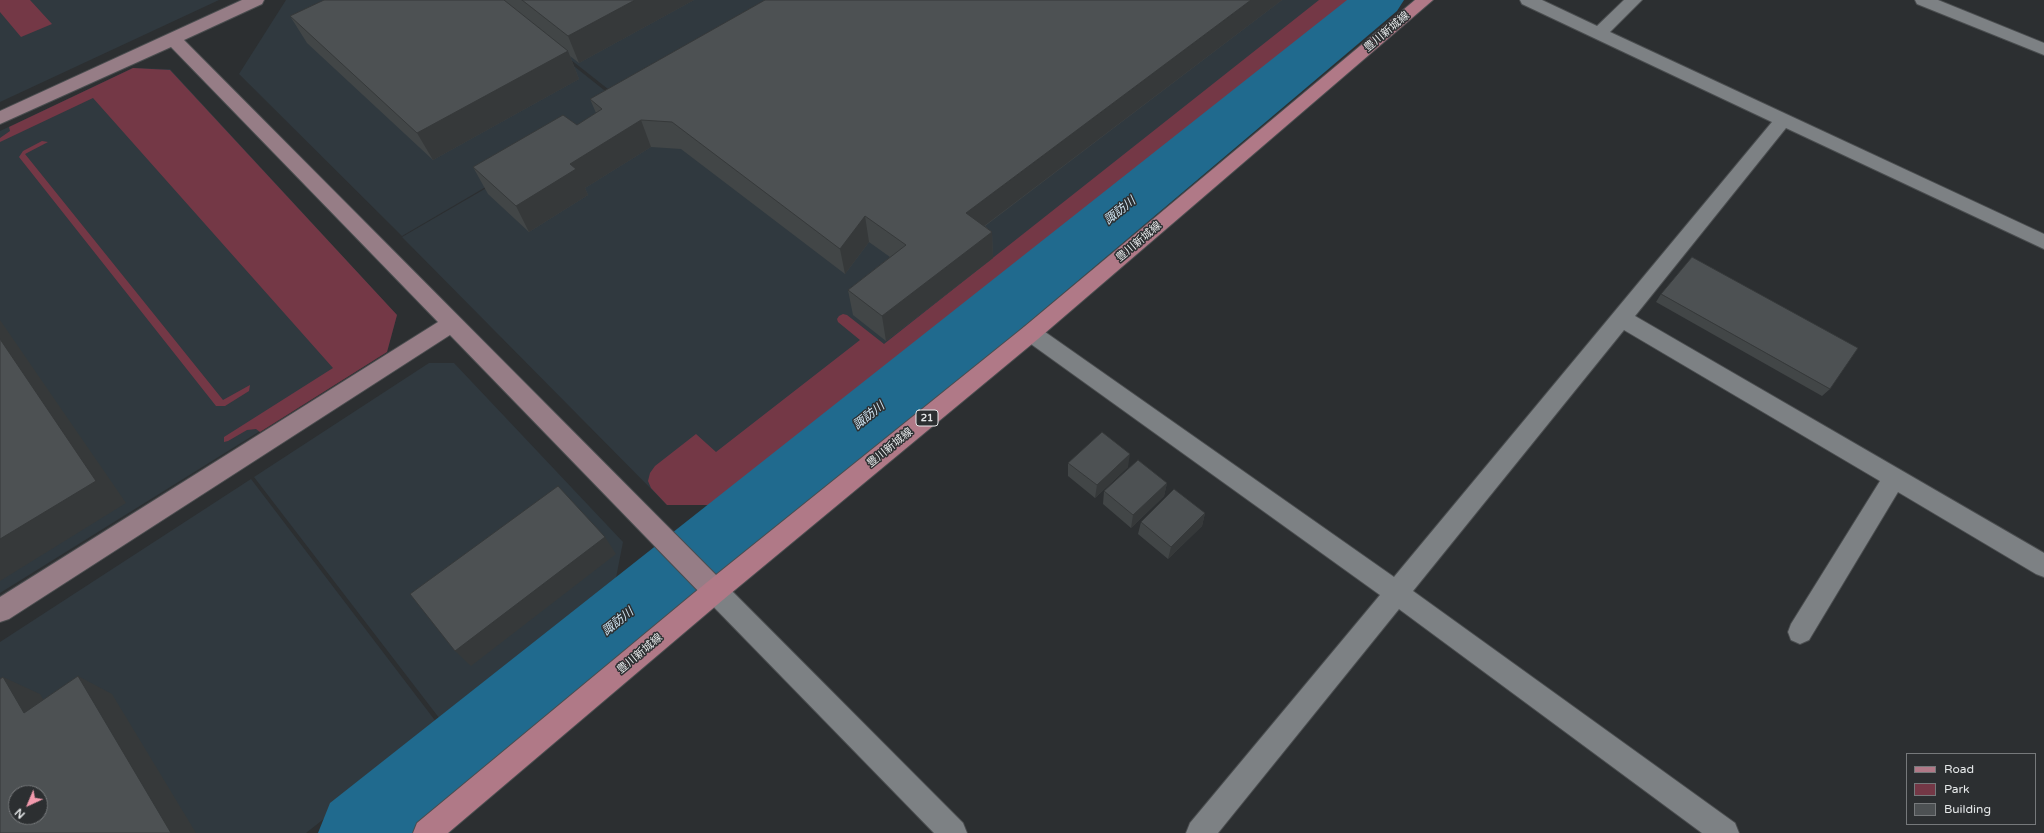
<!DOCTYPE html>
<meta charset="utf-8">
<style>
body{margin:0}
#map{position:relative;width:2044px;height:833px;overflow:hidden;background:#2c2f31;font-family:"Varela Round",sans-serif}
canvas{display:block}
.legend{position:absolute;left:1906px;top:753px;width:130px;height:72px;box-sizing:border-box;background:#2c2f31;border:1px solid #76797b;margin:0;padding:5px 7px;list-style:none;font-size:12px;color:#e5e8e9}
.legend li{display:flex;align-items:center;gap:8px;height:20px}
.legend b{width:20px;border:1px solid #76797b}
.north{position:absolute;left:8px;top:785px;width:40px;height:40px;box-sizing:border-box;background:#2c2f31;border:1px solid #76797b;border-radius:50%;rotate:224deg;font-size:11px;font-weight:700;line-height:16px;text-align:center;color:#e5e8e9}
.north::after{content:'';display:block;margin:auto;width:14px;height:18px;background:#f29aad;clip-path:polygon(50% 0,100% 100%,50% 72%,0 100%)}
</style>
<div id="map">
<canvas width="2044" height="833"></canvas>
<ul class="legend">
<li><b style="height:5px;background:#b07987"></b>Road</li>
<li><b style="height:11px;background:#743846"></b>Park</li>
<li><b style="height:11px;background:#4d5153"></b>Building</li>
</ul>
<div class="north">N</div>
</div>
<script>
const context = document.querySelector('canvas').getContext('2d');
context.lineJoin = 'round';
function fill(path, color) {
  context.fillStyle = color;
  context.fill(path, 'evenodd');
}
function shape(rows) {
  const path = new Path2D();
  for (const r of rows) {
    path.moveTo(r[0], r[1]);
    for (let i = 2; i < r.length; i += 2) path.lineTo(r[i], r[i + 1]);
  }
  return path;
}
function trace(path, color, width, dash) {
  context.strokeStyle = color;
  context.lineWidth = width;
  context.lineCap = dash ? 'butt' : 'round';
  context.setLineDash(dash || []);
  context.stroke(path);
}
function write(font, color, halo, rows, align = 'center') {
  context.font = font + ' "Varela Round","Noto Sans JP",sans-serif';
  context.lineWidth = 3;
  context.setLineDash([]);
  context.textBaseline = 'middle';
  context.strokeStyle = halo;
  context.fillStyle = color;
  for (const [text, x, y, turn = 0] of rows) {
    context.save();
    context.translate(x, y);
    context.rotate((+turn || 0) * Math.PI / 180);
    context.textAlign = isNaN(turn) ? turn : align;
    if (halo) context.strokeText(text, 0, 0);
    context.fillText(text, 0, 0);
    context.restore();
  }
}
fill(shape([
 [0,0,219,0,0,102],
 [286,0,491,0,624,106,402,236,239,74],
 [495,0,807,0,627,104],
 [810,0,1332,0,696,505,667,505,402,237],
 [133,68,170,69,397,315,387,352,0,593,0,131],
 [429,363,454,363,623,542,615,583,443,723,254,477],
 [251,479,440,727,306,833,0,833,0,642],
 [16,793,40,793,40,817,16,817]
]), '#30393f');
fill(shape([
 [0,0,30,0,52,24,21,37,0,12],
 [1319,0,1365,0,745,505,667,505,651,488,648,481,650,473,655,466,696,434,716,452,860,340,838,322,837,319,839,316,843,314,847,315,884,344],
 [133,68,170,70,397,315,387,352,260,432,256,429,247,430,228,441,224,442,224,437,333,368,93,98,0,142,0,138,10,131,9,127],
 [42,141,48,142,25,154,223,400,250,385,249,391,225,406,216,406,19,157,23,151]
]), '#743846');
fill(shape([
 [1347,0,1404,0,1397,11,425,833,318,833,330,803,1347,0]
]), '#206a8e');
const street = shape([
 [1520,0,1542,0,1597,26,1624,0,1642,0,1610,32,2044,234,2044,249,1786,128,1635,316,2044,553,2044,577,2036,574,1898,492,1809,640,1800,644,1791,640,1788,632,1791,624,1880,481,1624,330,1413,591,1735,823,1739,833,1702,833,1399,609,1218,833,1186,833,1190,823,1380,595,1024,339,1021,333,1024,327,1031,325,1038,327,1394,577,1772,122,1522,4,1520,0],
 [1915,0,1938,0,2044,43,2044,55,1917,4,1915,0],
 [715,580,724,583,963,823,967,833,934,833,706,599,703,591,706,583,715,580]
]);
const secondary = shape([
 [242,0,264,0,262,4,184,40,724,583,727,591,724,599,715,602,706,599,450,335,9,619,0,622,0,597,438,322,171,47,0,124,0,111,242,0]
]);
const primary = shape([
 [1415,0,1433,0,1038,339,724,599,448,833,413,833,417,823,706,583,1024,327,1415,0]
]);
trace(street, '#4a4d4f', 2);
trace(secondary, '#4a4d4f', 2);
trace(primary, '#4a4d4f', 2);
fill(street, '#7d8184');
fill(secondary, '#967d86');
fill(primary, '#b07987');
fill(shape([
 [324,0,694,0,579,63,570,56,579,79,433,160,307,43,290,16],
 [765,0,1282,0,985,226,992,232,993,258,886,341,853,315,848,290,890,257,869,242,845,274,681,149,651,147,585,188,588,195,529,232,488,194,473,167,577,125,596,113,590,99],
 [1661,294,1830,389,1822,396,1656,302],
 [1068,463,1128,467,1095,498,1068,476],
 [1167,483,1164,496,1131,528,1103,504,1104,491],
 [1205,513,1202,526,1168,559,1138,534,1141,522]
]), '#424647');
fill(shape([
 [635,0,694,0,579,63,568,36],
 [1251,0,1282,0,967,239,966,213],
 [568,51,579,79,433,160,417,133],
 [641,120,651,147,585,188,588,195,529,232,516,206,570,164],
 [865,216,869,242,845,274,840,249],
 [992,232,993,258,886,341,882,316],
 [0,320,126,503,0,581],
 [1130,454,1128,467,1095,498,1097,485],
 [1167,483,1164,496,1131,528,1133,515],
 [1205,513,1202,526,1168,559,1171,547],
 [605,537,616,554,471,666,455,651],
 [78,676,112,694,196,833,171,833],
 [3,677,40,694,60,729,24,713]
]), '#36393a');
const building = shape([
 [324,0,504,0,568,51,417,133,290,16,324,0],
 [522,0,635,0,568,36,522,0],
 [765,0,1251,0,966,213,992,232,882,316,848,290,906,245,865,216,840,249,672,122,641,120,570,164,576,169,516,206,473,167,563,115,577,125,602,109,590,99,765,0],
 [1692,257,1858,348,1830,389,1661,294,1692,257],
 [0,339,96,481,0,539,0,339],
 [1102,432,1130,454,1097,485,1068,463,1102,432],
 [1138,460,1167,483,1133,515,1104,491,1138,460],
 [558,486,605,537,455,651,410,594,558,486],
 [1174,489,1205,513,1171,547,1141,522,1174,489],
 [78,676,171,833,0,833,0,679,3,677,24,713,78,676],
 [16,793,40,793,40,817,16,817,16,793]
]);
fill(building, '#4d5153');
trace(building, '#36393a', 1);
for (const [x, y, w] of [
 [927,418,22]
]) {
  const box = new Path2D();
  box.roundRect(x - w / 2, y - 8, w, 16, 3);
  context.fillStyle = '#2c2f31';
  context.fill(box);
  trace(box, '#e5e8e9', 1);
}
write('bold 10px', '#e5e8e9', null, [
 ["21",927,418]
]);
write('11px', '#e5e8e9', '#2c2f31', [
 ["豊川新城線",1387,32,-40],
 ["豊川新城線",1139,242,-40],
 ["豊川新城線",890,448,-39],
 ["豊川新城線",640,654,-40]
]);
write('italic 12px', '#cfe4f1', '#2c2f31', [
 ["諏訪川",1120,211,-39],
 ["諏訪川",869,416,-39],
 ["諏訪川",618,622,-39]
]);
</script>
